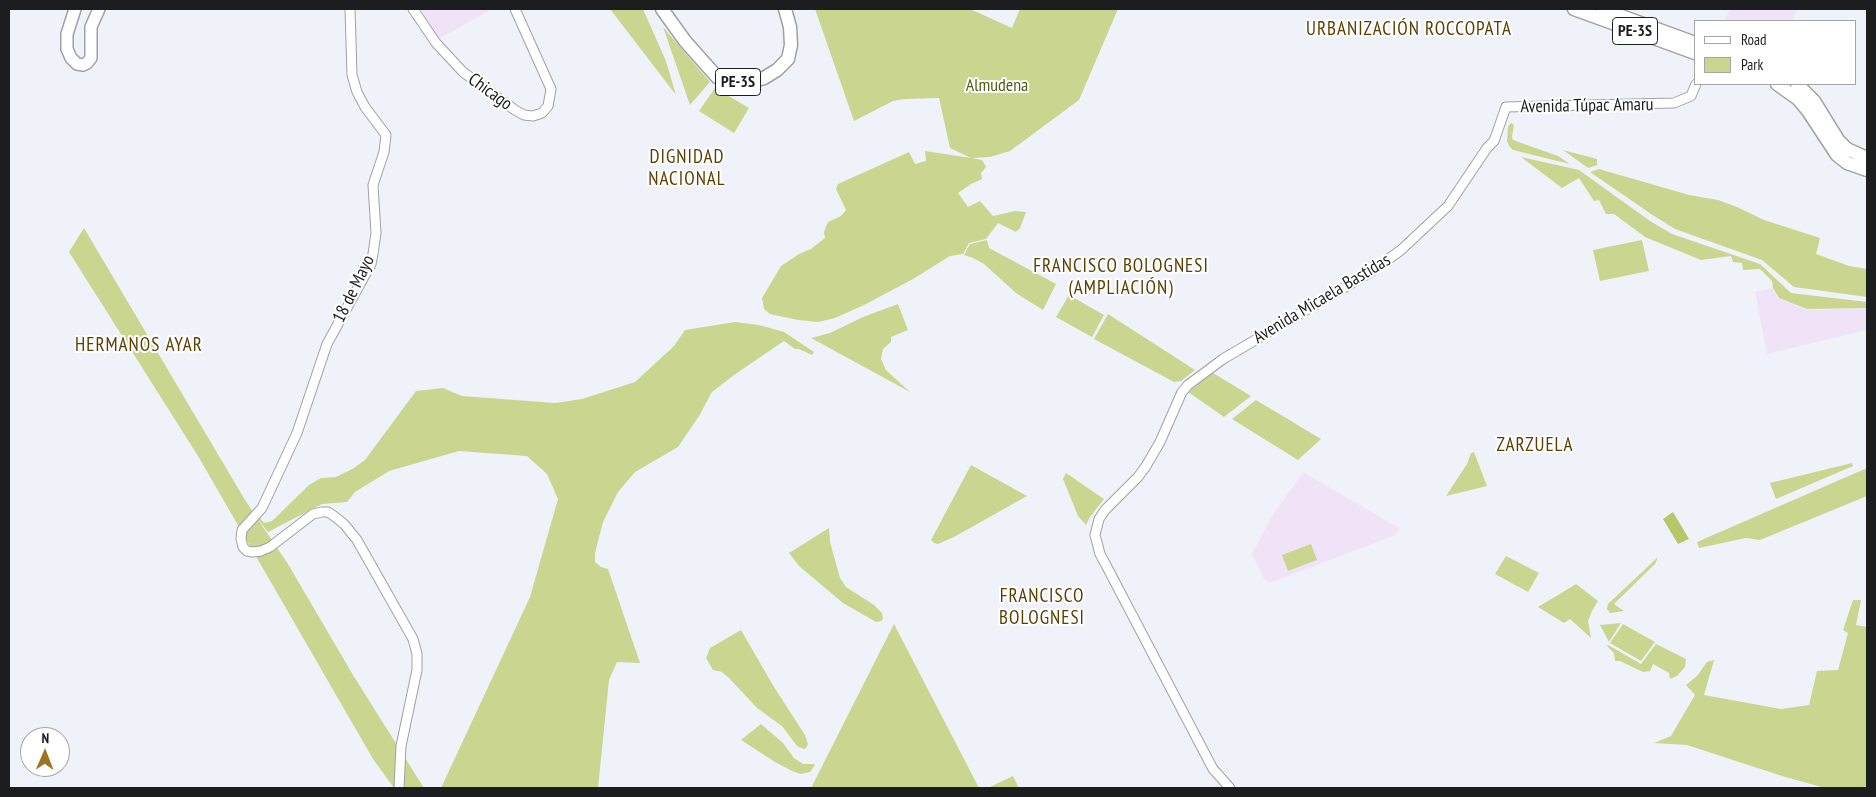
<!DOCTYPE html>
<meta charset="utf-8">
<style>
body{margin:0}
#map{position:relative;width:1876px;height:797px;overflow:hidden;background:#eff3f9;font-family:"PT Sans Narrow",sans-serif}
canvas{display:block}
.frame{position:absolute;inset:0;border:10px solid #1c1d1f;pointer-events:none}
.legend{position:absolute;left:1694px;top:20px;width:162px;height:65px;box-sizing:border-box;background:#fff;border:1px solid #a4a5a5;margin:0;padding:6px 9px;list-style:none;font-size:15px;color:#1c1d1f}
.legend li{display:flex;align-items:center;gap:10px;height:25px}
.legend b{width:25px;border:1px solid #a4a5a5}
.north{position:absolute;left:20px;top:727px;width:50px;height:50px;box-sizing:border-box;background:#fff;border:1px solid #a4a5a5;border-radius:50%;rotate:1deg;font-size:14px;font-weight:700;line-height:20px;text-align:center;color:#1c1d1f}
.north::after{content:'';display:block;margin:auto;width:18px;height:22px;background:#9e7423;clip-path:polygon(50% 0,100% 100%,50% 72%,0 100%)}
</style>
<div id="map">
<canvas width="1876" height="797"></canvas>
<div class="frame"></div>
<ul class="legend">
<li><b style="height:6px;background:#fff"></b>Road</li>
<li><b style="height:14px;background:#cad590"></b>Park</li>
</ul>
<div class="north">N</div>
</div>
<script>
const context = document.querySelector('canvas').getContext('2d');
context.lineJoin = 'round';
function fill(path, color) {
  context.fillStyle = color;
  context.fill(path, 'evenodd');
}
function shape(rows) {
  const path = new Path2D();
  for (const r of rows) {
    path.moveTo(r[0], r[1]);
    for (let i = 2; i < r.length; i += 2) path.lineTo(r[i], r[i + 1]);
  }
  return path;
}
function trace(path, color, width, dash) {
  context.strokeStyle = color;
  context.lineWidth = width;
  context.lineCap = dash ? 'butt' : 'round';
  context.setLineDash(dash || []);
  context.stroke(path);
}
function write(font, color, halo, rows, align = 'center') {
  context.font = font + ' "PT Sans Narrow",sans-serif';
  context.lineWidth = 4;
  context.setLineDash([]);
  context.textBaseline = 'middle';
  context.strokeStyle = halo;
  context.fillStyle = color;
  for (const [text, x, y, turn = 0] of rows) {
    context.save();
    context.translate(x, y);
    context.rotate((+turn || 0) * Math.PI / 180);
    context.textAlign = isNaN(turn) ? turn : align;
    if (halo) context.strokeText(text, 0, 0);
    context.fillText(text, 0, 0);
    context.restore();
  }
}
fill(shape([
 [421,9,492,9,439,39],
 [1730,9,1798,9,1792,21,1724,21],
 [1772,288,1778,298,1807,310,1867,308,1867,330,1767,354,1755,292],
 [1303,472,1399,528,1396,535,1269,583,1264,579,1252,554,1272,516]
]), '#f0e3f7');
fill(shape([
 [610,9,643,9,666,61,676,95],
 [815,9,970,9,1012,28,1020,9,1118,9,1079,100,1010,151,990,157,972,158,982,160,986,167,981,173,982,179,971,184,958,193,968,207,980,201,993,216,1015,211,1026,212,1020,228,1016,232,998,223,986,239,969,243,963,254,950,256,913,279,864,305,835,318,818,322,798,320,770,314,764,309,762,298,781,266,799,254,811,249,825,238,824,232,828,222,841,216,846,210,836,189,838,184,909,152,915,164,926,161,925,151,971,158,950,148,939,98,905,99,893,101,854,121],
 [663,27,710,82,690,105],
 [715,88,749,108,734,133,699,111],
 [1511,123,1514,125,1512,137,1513,140,1558,156,1570,164,1513,150,1509,146,1507,141,1508,126],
 [1563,150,1597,159,1597,165,1588,168],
 [1521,157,1579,170,1650,221,1672,234,1760,264,1791,293,1867,302,1867,308,1807,309,1779,298,1773,288,1772,281,1760,269,1743,270,1742,263,1733,262,1731,256,1701,260,1645,237,1614,214,1606,214,1599,200,1594,201,1579,178,1562,188],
 [1599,169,1689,195,1718,200,1737,207,1764,220,1820,238,1816,254,1849,266,1867,269,1867,297,1794,287,1762,260,1675,229,1651,214,1590,172],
 [84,228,245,500,255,515,257,514,264,523,272,521,309,485,321,478,336,477,354,468,365,460,416,391,443,388,462,396,555,403,582,399,635,382,674,346,685,330,735,322,759,325,784,332,814,352,812,355,799,349,795,349,784,341,734,375,712,392,699,416,678,447,635,472,618,492,603,522,595,553,595,562,601,567,608,569,640,663,617,662,609,680,598,788,441,788,530,597,558,499,547,474,527,456,459,451,389,471,355,492,347,502,322,504,268,532,257,518,288,564,353,675,424,788,394,788,373,759,198,456,69,252],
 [987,240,989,248,1056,284,1043,310,1016,293,984,264,973,258,964,255,970,244],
 [1642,240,1649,271,1600,281,1593,250],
 [1069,295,1104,315,1092,337,1056,317],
 [898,304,908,330,891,337,891,342,883,349,881,359,886,370,910,392,811,338,830,333,863,317],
 [1108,314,1195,370,1181,381,1174,382,1094,339],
 [1213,373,1251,396,1224,417,1188,392],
 [1256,400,1321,439,1298,460,1232,419],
 [1474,452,1487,486,1446,496,1467,464,1471,453],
 [1852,463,1853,466,1776,499,1770,483],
 [971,465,1027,496,954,537,938,544,934,543,931,540],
 [1867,468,1867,496,1760,540,1746,538,1699,548,1697,542],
 [1066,473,1104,499,1090,517,1086,525,1078,516,1063,479],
 [829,528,830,542,840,578,846,587,874,605,882,613,883,619,881,621,876,622,843,603,799,566,789,553],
 [1311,544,1317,560,1288,571,1282,555],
 [1506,556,1539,573,1528,592,1495,574],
 [1658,557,1655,564,1614,604,1624,611,1610,613,1607,609,1608,604],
 [1576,584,1598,601,1592,611,1588,621,1591,638,1570,619,1564,623,1538,607],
 [1853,600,1861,600,1856,625,1867,627,1867,788,1825,788,1782,776,1687,745,1654,743,1671,736,1695,695,1686,685,1697,676,1707,662,1714,660,1704,695,1781,709,1809,705,1817,671,1838,670,1848,633,1843,630],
 [1621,623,1609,642,1600,625],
 [894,624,979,788,811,788],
 [1623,624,1655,642,1641,661,1610,643],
 [741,630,774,687,805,735,808,744,806,748,804,749,797,746,782,726,757,708,729,678,722,672,713,670,706,658,710,648],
 [1656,644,1686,659,1685,667,1677,676,1670,679,1669,673,1653,664,1650,671,1643,672,1620,661,1615,661,1614,653,1607,646,1608,645,1641,664],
 [761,724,783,743,794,758,803,764,814,764,815,765,810,772,801,774,792,771,775,762,741,740],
 [1013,776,1019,788,991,788,990,787]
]), '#cad590');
fill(shape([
 [1673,512,1689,539,1678,544,1663,519]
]), '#b8c66a');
const minor = shape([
 [350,9,352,75,357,92,365,107,386,135,384,152,373,185,376,233,373,254,371,264,327,344,297,433,262,508,242,530,241,539,243,547,247,551,253,552,261,551,270,547,313,514,322,512,328,512,334,516,344,524,357,540,413,639,417,654,417,670,401,746,399,788],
 [413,9,436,43,463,72,515,110,524,115,533,116,542,113,548,106,551,89,515,9],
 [1230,788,1213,769,1107,567,1100,554,1095,535,1099,519,1105,510,1138,477,1146,466,1160,442,1182,392,1188,385,1223,359,1369,273,1401,250,1448,206,1487,148,1494,141,1506,107,1674,103,1691,96,1696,84]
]);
const major = shape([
 [75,9,67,34,67,49,71,58,77,64,83,65,87,63,91,58,91,27,99,9]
]);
const highway = shape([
 [662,9,685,41,717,77,728,81,750,82,764,78,777,70,788,59,791,45,790,27,785,9],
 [1574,9,1695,53],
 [1602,9,1695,43],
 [1777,84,1798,99,1808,111,1837,155,1847,163,1867,170],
 [1797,84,1814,101,1838,140,1847,149,1867,158]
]);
trace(minor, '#9ea1a6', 11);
trace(major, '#9ea1a6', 14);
trace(highway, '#9ea1a6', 15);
trace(minor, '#fff', 9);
trace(major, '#fff', 11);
trace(highway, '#fff', 12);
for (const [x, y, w] of [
 [1635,31,45],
 [738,82,45]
]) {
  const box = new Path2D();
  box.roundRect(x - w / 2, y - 13.5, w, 27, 4);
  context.fillStyle = '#fff';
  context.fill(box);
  trace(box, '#1c1d1f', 1);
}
write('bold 16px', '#1c1d1f', null, [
 ["PE-3S",1635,31],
 ["PE-3S",738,82]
]);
write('18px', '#545c1a', '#fff', [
 ["Almudena",997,86]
]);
write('18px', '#1c1d1f', '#fff', [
 ["Chicago",490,92,36],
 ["Avenida Túpac Amaru",1587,106,-1],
 ["18 de Mayo",354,289,-64],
 ["Avenida Micaela Bastidas",1322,299,-31]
]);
context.letterSpacing = '1px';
write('19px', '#5b3f01', '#fff', [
 ["URBANIZACIÓN ROCCOPATA",1409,30],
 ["DIGNIDAD",687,158],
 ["NACIONAL",687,180],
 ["FRANCISCO BOLOGNESI",1121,267],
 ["(AMPLIACIÓN)",1121,289],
 ["HERMANOS AYAR",139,346],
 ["ZARZUELA",1535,446],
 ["FRANCISCO",1042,597],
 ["BOLOGNESI",1042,619]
]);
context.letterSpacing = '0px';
</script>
